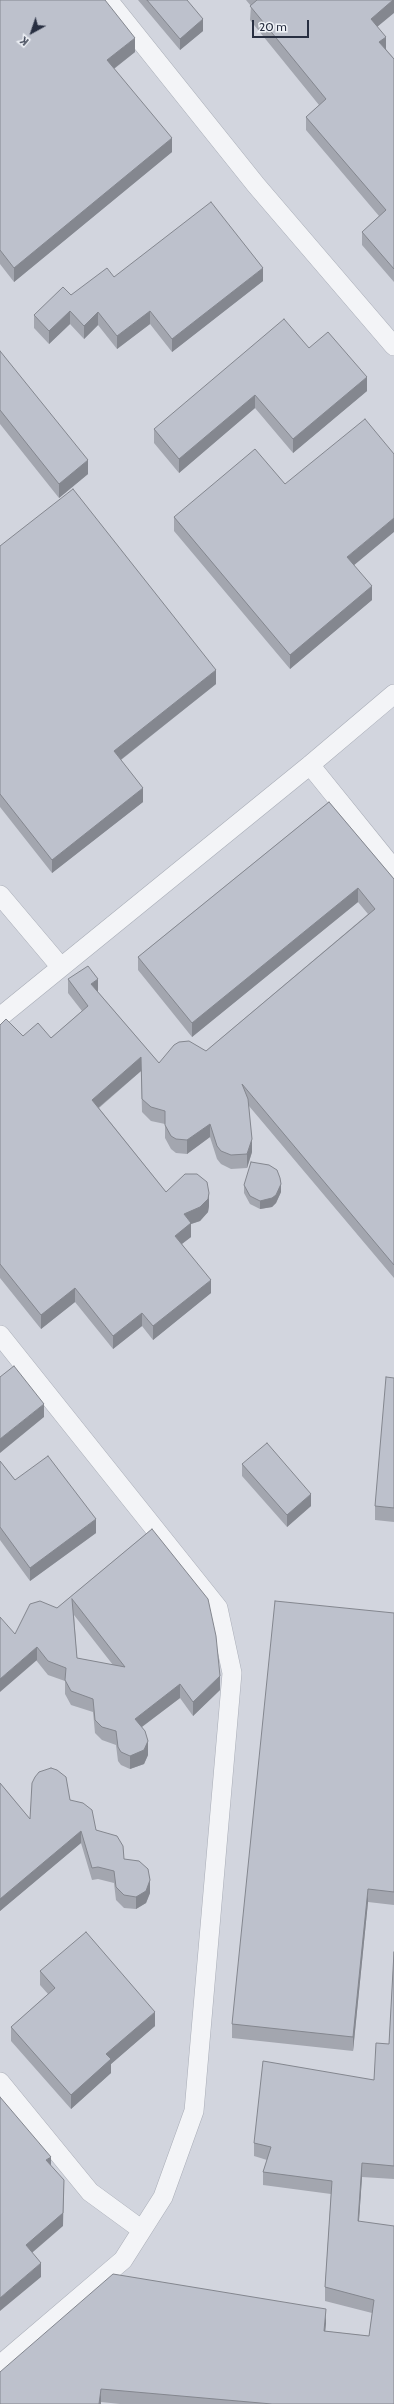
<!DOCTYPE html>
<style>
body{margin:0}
#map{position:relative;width:394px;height:2404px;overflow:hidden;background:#e0e3e9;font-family:Cabin,sans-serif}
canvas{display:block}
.north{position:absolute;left:12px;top:12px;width:40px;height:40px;-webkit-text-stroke:3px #eff2f7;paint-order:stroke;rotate:220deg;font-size:11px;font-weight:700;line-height:16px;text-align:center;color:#282f41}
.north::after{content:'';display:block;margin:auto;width:14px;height:18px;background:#282f41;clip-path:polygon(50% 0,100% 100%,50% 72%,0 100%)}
.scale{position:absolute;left:252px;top:20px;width:57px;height:18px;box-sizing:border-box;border:2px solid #282f41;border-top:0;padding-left:5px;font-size:12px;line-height:14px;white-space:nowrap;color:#282f41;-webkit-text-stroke:3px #eff2f7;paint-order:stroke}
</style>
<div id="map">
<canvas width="394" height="2404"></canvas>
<div class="north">K</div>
<div class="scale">20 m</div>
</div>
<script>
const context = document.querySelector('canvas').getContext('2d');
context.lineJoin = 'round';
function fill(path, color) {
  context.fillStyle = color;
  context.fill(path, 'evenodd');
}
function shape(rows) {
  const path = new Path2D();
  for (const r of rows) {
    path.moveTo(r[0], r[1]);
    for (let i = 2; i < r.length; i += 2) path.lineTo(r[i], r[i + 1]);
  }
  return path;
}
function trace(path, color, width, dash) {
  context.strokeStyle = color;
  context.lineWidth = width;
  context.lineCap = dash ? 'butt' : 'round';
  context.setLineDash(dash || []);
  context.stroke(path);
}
fill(shape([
 [0,0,394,0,394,2404,0,2404]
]), '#d2d5de');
const minor = shape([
 [108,0,256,185,394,346],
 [310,765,394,869],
 [0,895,60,966],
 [0,1017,310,765,394,694],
 [0,1335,218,1608,232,1673,194,2111,163,2197,123,2260,0,2365],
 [0,2082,90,2192,142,2230]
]);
trace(minor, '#a9adb7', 20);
trace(minor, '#f3f4f7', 19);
fill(shape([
 [0,0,135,52,114,69,172,152,14,282,0,264],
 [138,0,187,0,203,31,180,50],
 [246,0,394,0,377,27,386,49,394,59,394,282,362,245,362,232,379,216,306,130,306,117,319,105,250,20,251,6],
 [114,277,263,281,172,352,150,324,117,349,98,325,84,339,70,324,49,344,34,328,34,315,71,295],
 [309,348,367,391,293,453,255,408,179,473,154,443,154,429],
 [0,351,88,474,59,498,0,424],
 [174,517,354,565,372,600,290,669,174,531],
 [0,546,216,684,121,760,143,802,52,873,0,807],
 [329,802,394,879,394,1278,249,1106,252,1152,247,1168,231,1169,221,1164,217,1159,210,1137,187,1154,176,1153,171,1149,165,1138,165,1124,151,1121,142,1112,141,1071,99,1108,166,1192,209,1206,208,1212,200,1221,191,1224,191,1237,182,1244,211,1293,153,1340,142,1326,113,1349,75,1302,41,1329,0,1278,0,1025,23,1036,51,1038,82,1011,68,993,68,979,98,992,159,1063,206,1051,368,914,358,902,192,1037,138,970,138,957],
 [244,1185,281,1192,276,1203,272,1207,260,1209,250,1204,244,1193],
 [394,1378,394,1522,375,1520,375,1506],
 [0,1461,15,1480,96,1533,30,1581,0,1540],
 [242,1464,311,1506,287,1527,242,1476],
 [152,1529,220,1690,193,1716,180,1698,142,1727,148,1755,144,1764,130,1769,121,1765,118,1761,116,1745,102,1740,95,1733,93,1712,71,1705,65,1694,65,1681,48,1675,15,1634,57,1608],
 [74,1615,113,1665,77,1658],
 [394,1613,394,1905,368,1902,353,2051,232,2038,232,2024],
 [0,1783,30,1819,70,1800,96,1830,124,1859,150,1893,146,1903,136,1909,124,1908,116,1900,114,1883,98,1879,92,1880,81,1843,0,1911],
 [394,1952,394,2179,362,2177,359,2221,394,2404,120,2404,101,2402,101,2404,0,2404,326,2323,325,2331,369,2336,372,2313,325,2301,325,2287,331,2194,263,2185,263,2172,267,2160,254,2156,254,2143,374,2080,389,2044],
 [40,1971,155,2026,111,2064,111,2073,71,2109,11,2041,11,2027,48,1994,40,1985]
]), '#a3a6af');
fill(shape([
 [393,0,394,0,394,13,371,32,371,19],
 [203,19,203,31,180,50,180,39],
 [386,37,386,50,379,42],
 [135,38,135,52,107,74,107,60],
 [172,138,172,152,14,282,14,268],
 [263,268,263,281,172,352,172,339],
 [70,311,70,324,49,344,49,331],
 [150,311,150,324,117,349,117,336],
 [98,312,98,325,84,339,84,326],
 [367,377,367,391,293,453,293,439],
 [255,395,255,408,179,473,179,459],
 [88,460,88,474,59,498,59,484],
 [394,518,394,532,347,571,347,557],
 [372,586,372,600,290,669,290,655],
 [216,670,216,684,114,765,114,751],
 [143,788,143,802,52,873,52,860],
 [358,888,358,902,192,1037,192,1023],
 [98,979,98,993,91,984],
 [141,1057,141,1071,92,1113,92,1100],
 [210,1124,210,1137,187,1154,187,1140],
 [252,1139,252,1152,247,1168,247,1154],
 [281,1184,281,1192,276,1203,272,1207,260,1209,260,1201],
 [209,1193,209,1206,208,1212,200,1221,191,1224,191,1237,175,1249,175,1236,184,1214],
 [211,1280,211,1293,153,1340,153,1326],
 [75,1288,75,1302,41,1329,41,1315],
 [142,1313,142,1326,113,1349,113,1336],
 [44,1404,44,1417,0,1453,0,1439],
 [311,1494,311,1506,287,1527,287,1515],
 [96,1519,96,1533,30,1581,30,1568],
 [37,1647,37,1660,0,1692,0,1679],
 [220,1676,220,1690,193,1716,193,1702],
 [180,1684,180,1698,135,1732,135,1719],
 [148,1741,148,1755,144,1764,130,1769,130,1756],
 [81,1831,81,1843,0,1911,0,1899],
 [150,1880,150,1893,146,1903,136,1909,136,1897],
 [368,1889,368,1902,353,2051,353,2037],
 [155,2012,155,2026,111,2064,111,2073,71,2109,71,2095,106,2054],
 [51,2157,51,2171,46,2160],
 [362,2163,362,2177,358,2234,358,2221],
 [64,2180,63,2226,26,2258,26,2245],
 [41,2263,41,2277,0,2311,0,2298],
 [326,2309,326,2323,324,2344,324,2331],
 [101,2389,101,2404,99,2404]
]), '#84878f');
const building = shape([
 [0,0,105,0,135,38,107,60,172,138,14,268,0,250,0,0],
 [147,0,187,0,203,19,180,39,147,0],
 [257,0,393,0,371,19,386,37,379,42,394,59,394,269,362,232,386,210,306,117,326,99,250,6,257,0],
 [211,202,263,268,172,339,150,311,117,336,98,312,84,326,70,311,49,331,34,315,63,287,71,295,107,268,114,277,211,202],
 [284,319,309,348,328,332,367,377,293,439,255,395,179,459,154,429,284,319],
 [0,351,88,460,59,484,0,410,0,351],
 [365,419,394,454,394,518,347,557,372,586,290,655,174,517,255,449,285,484,365,419],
 [73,489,216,670,114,751,143,788,52,860,0,794,0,546,73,489],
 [329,802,394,879,394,1265,242,1084,248,1099,252,1139,247,1154,231,1155,221,1151,217,1146,210,1124,187,1140,176,1139,171,1136,165,1125,165,1111,151,1107,142,1099,141,1057,92,1100,166,1192,185,1174,197,1174,207,1182,209,1193,208,1199,200,1207,184,1214,191,1223,175,1236,211,1280,153,1326,142,1313,113,1336,75,1288,41,1315,0,1264,0,1025,6,1019,23,1036,38,1023,51,1038,88,1006,68,979,88,966,98,979,91,984,159,1063,174,1045,179,1042,189,1041,206,1051,375,909,358,888,192,1023,138,957,329,802],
 [251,1162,269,1165,277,1170,280,1178,281,1184,276,1195,272,1198,260,1201,250,1196,244,1185,251,1162],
 [14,1366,44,1404,0,1439,0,1377,14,1366],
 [386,1377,394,1378,394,1508,375,1506,386,1377],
 [267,1443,311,1494,287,1515,242,1464,267,1443],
 [48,1456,96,1519,30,1568,0,1527,0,1461,15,1480,48,1456],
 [152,1529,208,1599,216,1636,220,1676,193,1702,180,1684,135,1719,145,1731,148,1741,144,1750,130,1756,121,1752,118,1747,116,1731,102,1727,95,1720,93,1699,71,1691,65,1680,66,1668,48,1661,37,1647,0,1679,0,1617,15,1634,30,1604,40,1601,57,1608,152,1529],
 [72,1599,125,1667,77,1658,72,1599],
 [275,1601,394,1613,394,1892,368,1889,353,2037,232,2024,275,1601],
 [51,1768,57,1770,66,1777,70,1800,83,1803,92,1810,96,1830,117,1836,123,1846,124,1859,139,1861,148,1869,150,1880,146,1891,136,1897,124,1895,116,1887,114,1871,98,1867,92,1868,81,1831,0,1899,0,1783,30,1819,32,1783,35,1777,39,1772,51,1768],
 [86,1932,155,2012,106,2054,111,2059,71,2095,11,2027,55,1988,40,1971,86,1932],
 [394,1952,394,2166,362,2163,358,2221,394,2226,394,2404,272,2404,101,2389,99,2404,0,2404,0,2372,113,2274,326,2309,324,2331,369,2336,374,2300,325,2287,332,2181,263,2172,271,2147,254,2143,263,2061,374,2080,376,2043,389,2044,394,1952],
 [0,2097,51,2157,46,2160,64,2180,63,2213,26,2245,41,2263,0,2298,0,2097]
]);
fill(building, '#bdc1cc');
trace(building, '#84878f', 1);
</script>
